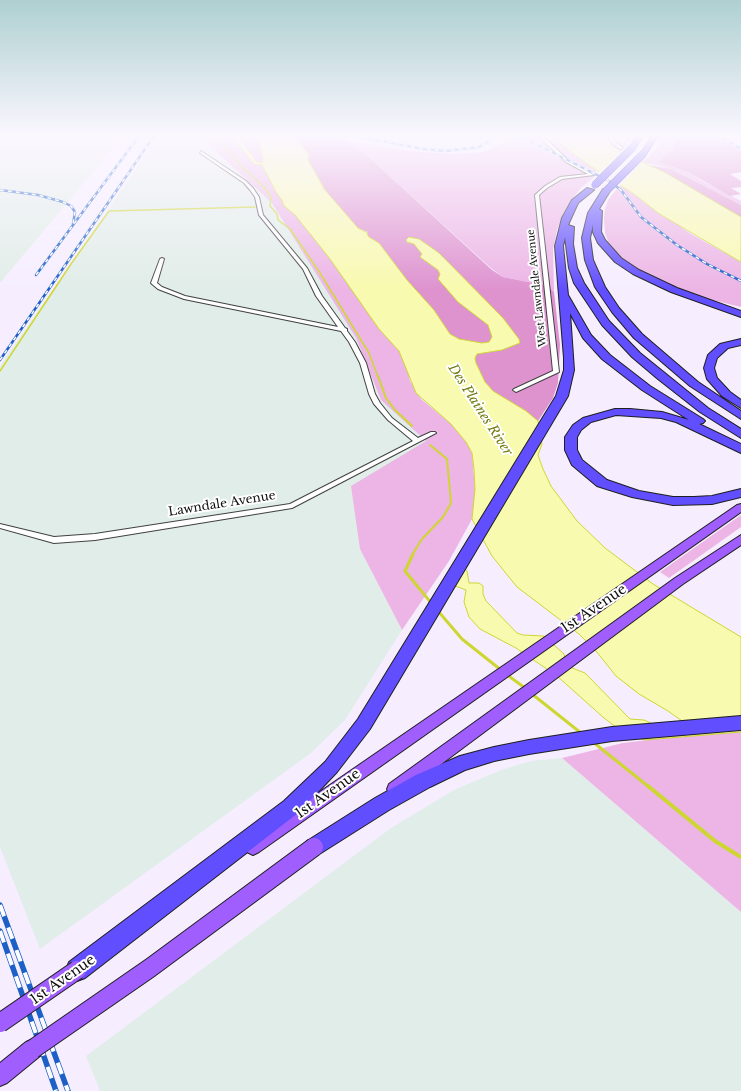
<!DOCTYPE html>
<style>
body{margin:0}
canvas{display:block;background:#f6eeff}
</style>
<canvas width="741" height="1091"></canvas>
<script>
const context = document.querySelector('canvas').getContext('2d');
context.lineJoin = 'round';
function fill(path, color) {
  context.fillStyle = color;
  context.fill(path, 'evenodd');
}
function shape(rows) {
  const path = new Path2D();
  for (const r of rows) {
    path.moveTo(r[0], r[1]);
    for (let i = 2; i < r.length; i += 2) path.lineTo(r[i], r[i + 1]);
  }
  return path;
}
function trace(path, color, width, dash) {
  context.strokeStyle = color;
  context.lineWidth = width;
  context.lineCap = dash ? 'butt' : 'round';
  context.setLineDash(dash || []);
  context.stroke(path);
}
function write(font, color, halo, rows, align = 'center') {
  context.font = font + ' "Libre Baskerville",serif';
  context.lineWidth = 4;
  context.setLineDash([]);
  context.textBaseline = 'middle';
  context.strokeStyle = halo;
  context.fillStyle = color;
  for (const [text, x, y, turn = 0] of rows) {
    context.save();
    context.translate(x, y);
    context.rotate((+turn || 0) * Math.PI / 180);
    context.textAlign = isNaN(turn) ? turn : align;
    if (halo) context.strokeText(text, 0, 0);
    context.fillText(text, 0, 0);
    context.restore();
  }
}
fill(shape([
 [0,136,123,136,0,283],
 [159,136,205,136,210,146,272,203,356,338,381,400,426,441,360,549,402,630,345,720,311,753,40,949,0,847,0,366],
 [363,136,492,136,475,146,446,149,426,148],
 [562,758,741,912,741,1091,100,1091,86,1056,391,828,454,790,501,770,531,761]
]), '#e1ede8');
fill(shape([
 [205,136,231,136,254,164,262,165,276,192,316,239,379,329,399,351,407,368,410,381,421,399,451,424,466,442,472,453,475,489,472,519,449,561,402,630,360,549,351,486,426,441,381,400,356,338,272,203,210,146],
 [238,136,257,136,263,159,262,163,256,161],
 [525,136,550,136,597,171,595,172],
 [611,136,632,136,624,149,615,143],
 [663,136,678,136,672,150,658,162,688,172,704,182,741,201,741,205,671,169,643,162,656,149],
 [512,137,517,137,595,176,581,188,570,202,563,213,557,230,553,249,554,292,548,286,503,277,492,269,360,149,346,140,410,151,453,154,482,152,494,148,502,144,506,138],
 [620,185,691,234,741,262,741,307,704,298,680,290,636,269,618,257,610,246,605,233,604,218,605,209,608,200],
 [741,515,741,527,669,578,660,572],
 [741,732,741,912,562,758,623,743,700,734]
]), '#ecb5e5');
fill(shape([
 [292,136,335,136,346,140,360,149,492,270,503,277,548,286,554,292,560,345,558,383,553,398,538,421,526,411,493,391,485,382,476,363,474,358,477,354,502,350,503,318,439,253,419,239,410,242,414,244,420,251,422,254,420,257,438,270,448,290,458,302,488,325,492,337,489,342,482,343,459,339,450,334,434,310,407,280,379,243,369,237,367,234,368,232,358,228,325,190,308,159,309,154],
 [678,136,716,136,741,151,741,172,730,174,741,181,741,187,731,188,741,194,730,196,688,172,658,162,672,150],
 [649,165,671,169,741,205,741,217]
]), '#de93cf');
const water = shape([
 [231,136,238,136,256,161,262,163,263,159,257,136,292,136,309,154,308,160,325,190,358,228,368,233,367,234,369,237,379,243,407,280,434,310,450,334,459,339,482,343,489,342,492,337,488,325,458,302,438,279,440,274,438,270,420,257,422,254,414,244,407,242,406,240,409,237,419,239,439,253,503,318,519,339,520,343,502,350,477,354,475,358,476,363,485,382,493,391,526,411,538,421,542,444,538,455,543,469,551,486,577,521,605,548,653,584,741,637,741,732,645,740,635,737,620,730,604,718,557,676,516,648,480,629,469,617,464,602,466,590,450,584,461,565,467,571,469,583,479,583,483,586,483,594,486,601,517,633,523,635,544,636,564,654,567,666,585,673,630,719,644,720,653,724,685,723,668,711,639,694,616,676,596,651,579,634,517,587,492,556,472,519,475,489,474,469,472,453,466,442,451,424,416,393,399,351,379,329,330,259,295,215,283,205,283,202,276,192,262,165,254,164,231,136],
 [550,136,599,136,621,152,666,173,741,217,741,262,658,213,634,194,590,166,550,136]
]);
fill(water, '#f8faaf');
trace(water, '#ced631', 1);
fill(shape([
 [622,151,644,160,619,187,598,174]
]), '#f6eeff');
trace(shape([
 [216,136,242,167,264,187,271,197,270,206,277,214,278,220,290,229,320,273,369,353,378,377],
 [0,371,71,264,109,211,255,207]
]), '#ced631', 1.5);
trace(shape([
 [378,376,386,398,395,410,412,426],
 [412,555,422,539,443,517,451,503,447,459,430,445]
]), '#ced631', 2);
trace(shape([
 [413,554,405,571,432,604],
 [438,611,462,639,501,670],
 [506,674,525,688],
 [532,694,581,733],
 [593,742,649,787]
]), '#ced631', 3);
trace(shape([
 [648,786,715,841,741,857]
]), '#ced631', 4);
const street = shape([
 [538,136,543,136,568,160,594,175,562,179,547,188,539,195,559,372,516,392,513,390,514,389,553,371,535,195,545,186,560,177,588,174,566,162,538,136],
 [608,136,612,136,615,142,622,147,622,149,620,149,613,144,608,136],
 [201,151,246,181,253,188,259,197,263,215,307,268,322,296,345,328,347,329,347,331,355,342,366,363,375,394,380,403,392,418,418,438,431,432,435,432,436,433,292,508,95,540,54,543,0,528,0,524,54,537,95,534,290,504,413,441,388,420,374,404,369,394,360,363,349,342,341,331,184,299,158,289,152,284,151,283,160,259,162,258,164,259,157,283,162,287,185,296,338,327,316,296,303,269,259,215,255,197,250,190,244,183,200,153,201,151]
]);
const primary = shape([
 [741,504,741,512,259,852,253,855,247,852,245,847,247,842,737,505,741,504],
 [741,535,741,545,683,584,401,794,395,796,389,794,387,789,389,784,675,578,741,535],
 [33,1039,40,1042,43,1049,40,1056,7,1083,0,1086,0,1063,26,1042,33,1039]
]);
const highway = shape([
 [637,136,643,136,635,148,631,148,630,147,637,136],
 [652,136,658,136,646,154,642,154,641,153,652,136],
 [587,188,594,190,578,203,568,225,574,227,573,244,577,268,584,283,609,321,640,353,708,408,741,429,741,438,700,412,658,379,632,357,602,325,574,283,569,268,565,237,563,246,568,295,591,335,610,355,650,386,703,419,705,421,703,423,699,424,741,444,741,453,676,422,661,418,616,415,591,422,581,430,577,437,577,450,582,460,607,480,639,491,673,497,694,497,712,496,741,489,741,497,712,504,673,505,632,497,597,486,572,465,565,450,565,437,573,425,583,418,615,409,630,409,662,412,689,420,642,390,602,359,583,338,570,313,574,370,568,396,370,729,337,772,298,813,85,978,77,981,69,978,66,970,69,962,284,801,325,762,358,719,556,396,564,370,564,358,555,246,562,218,572,200,587,188],
 [603,189,610,191,599,209,602,211,601,232,605,240,621,258,639,270,677,288,741,311,741,317,671,292,633,274,615,262,598,243,593,232,593,224,590,238,593,260,605,287,619,308,642,334,698,382,741,411,741,419,690,386,634,338,612,312,595,287,585,260,582,238,588,213,603,189],
 [741,339,741,345,728,348,717,358,714,368,717,378,730,392,741,400,741,408,722,396,707,379,704,368,708,355,720,344,741,339],
 [741,716,741,730,612,741,529,754,494,761,465,770,430,787,389,810,321,853,314,856,307,853,304,847,307,841,375,798,416,775,460,756,494,747,529,740,612,727,741,716]
]);
trace(street, '#414141', 2);
trace(primary, '#1f1f1f', 2);
trace(highway, '#1f1f1f', 2);
fill(street, '#fff');
fill(primary, '#a05eff');
fill(highway, '#614efe');
const railFar1 = shape([
 [356,136,423,149,446,151,479,147,496,136],
 [520,136,609,181,621,190,641,217,677,245,707,264,741,281],
 [719,136,741,149],
 [0,190,38,195,63,202,71,206,75,212,73,224],
 [36,275,139,136],
 [0,360,154,136]
]);
const rail = shape([
 [0,905,68,1091],
 [0,931,56,1091]
]);
trace(railFar1, '#1c60c7', 2.5);
trace(rail, '#1c60c7', 5.5);
trace(railFar1, '#fff', 1.5, [4]);
trace(rail, '#fff', 4, [12]);
const primaryBridge = shape([
 [0,1023,77,970],
 [33,1049,150,968,314,847]
]);
const highwayBridge = shape([
 [595,185,633,147],
 [606,191,644,153]
]);
trace(primaryBridge, '#1f1f1f', 20, []);
trace(highwayBridge, '#1f1f1f', 8, []);
trace(primaryBridge, '#a05eff', 18);
trace(highwayBridge, '#614efe', 7);
const sky = context.createLinearGradient(0, 0, 0, 289);
sky.addColorStop(0, '#aed0d1');
sky.addColorStop(0.47, '#fbf7ff');
sky.addColorStop(1, '#fbf7ff00');
context.fillStyle = sky;
context.fillRect(0, 0, 741, 289);
write('10px', '#0e0e0e', '#fff', [
 ["West Lawndale Avenue",537,288,-96]
]);
write('12px', '#0e0e0e', '#fff', [
 ["Lawndale Avenue",222,504,-9]
]);
write('italic 13px', '#717b0f', '#fff', [
 ["Des Plaines River",480,410,57]
]);
write('14px', '#0e0e0e', '#fff', [
 ["1st Avenue",594,609,-34],
 ["1st Avenue",328,794,-35],
 ["1st Avenue",63,980,-35]
]);
</script>
